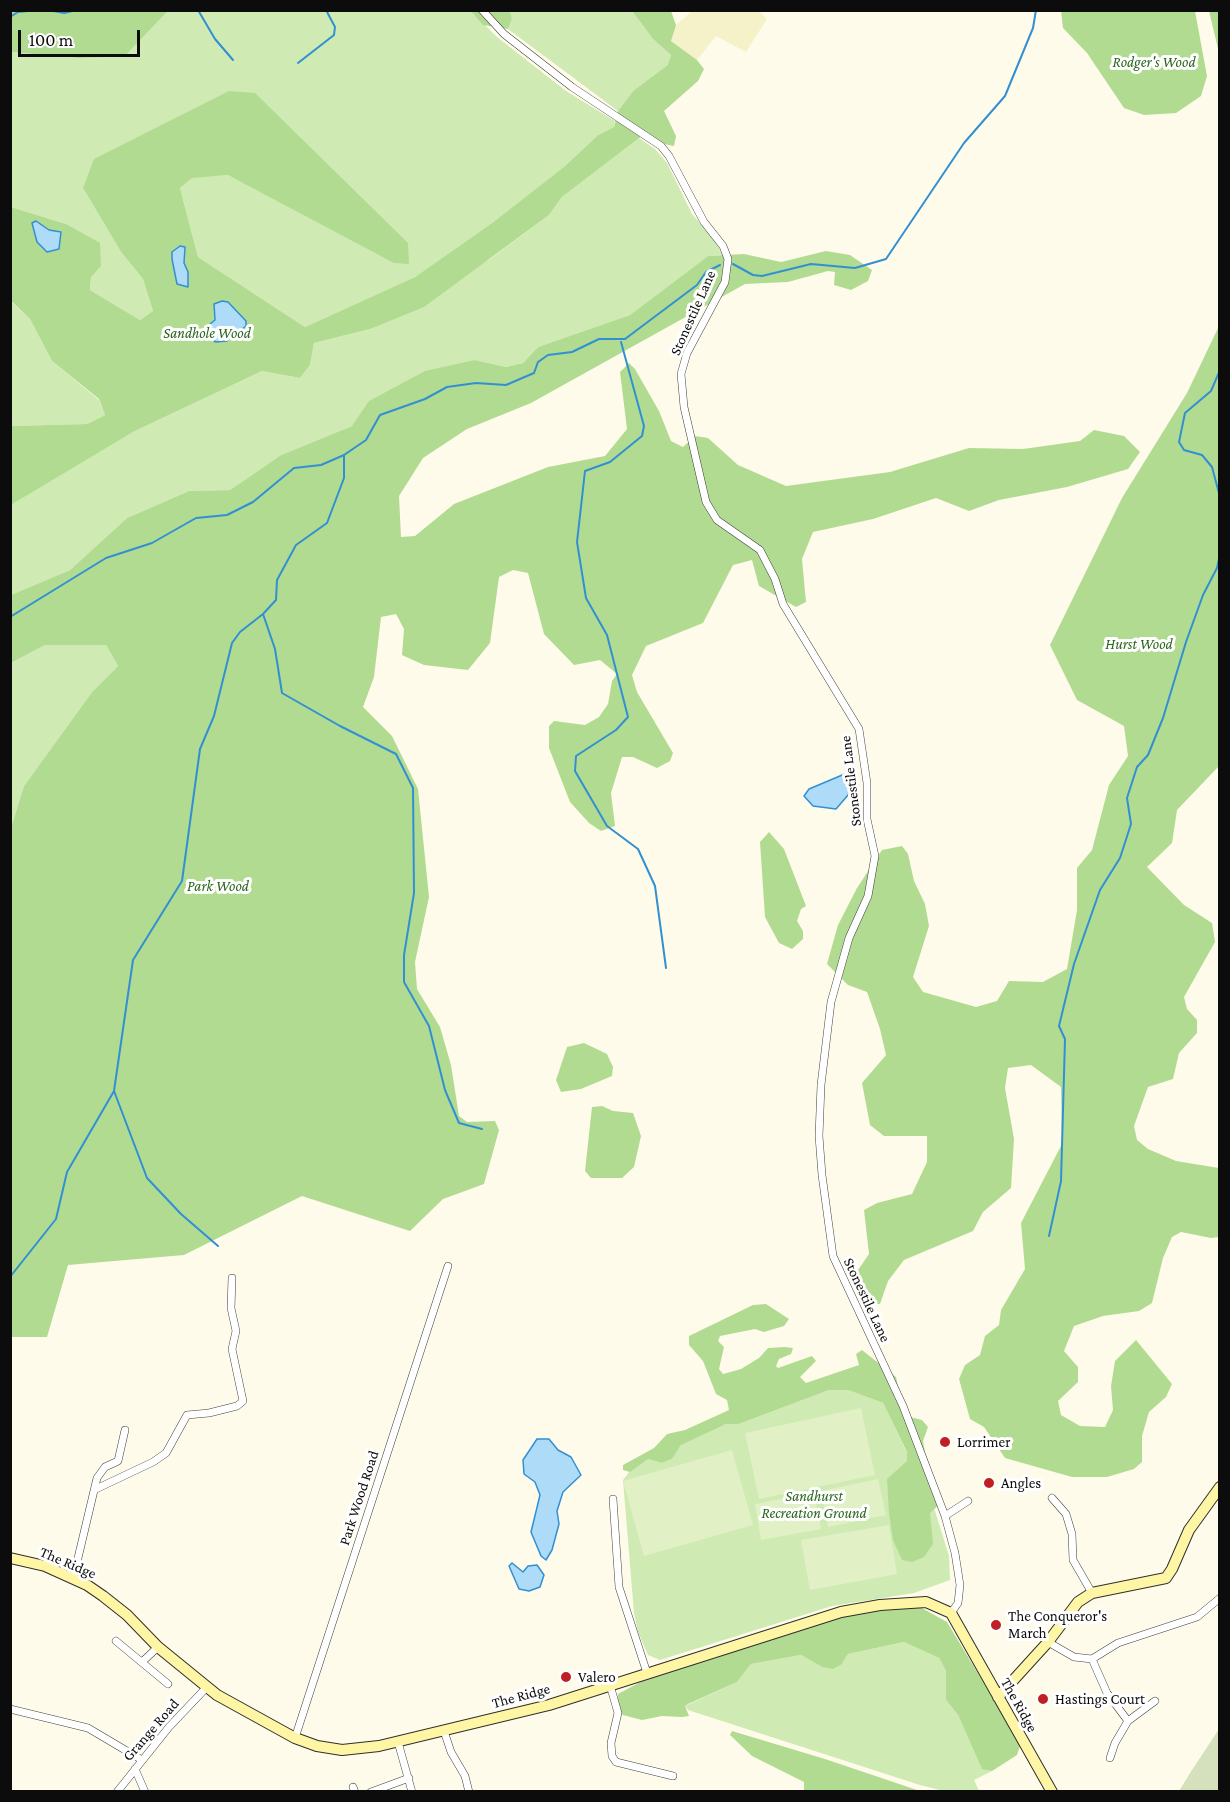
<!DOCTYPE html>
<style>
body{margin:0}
#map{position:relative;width:1230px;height:1802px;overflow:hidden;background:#fffbea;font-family:"Crimson Pro",serif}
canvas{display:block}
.frame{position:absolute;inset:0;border:12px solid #0c0c0c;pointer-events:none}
.scale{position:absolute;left:18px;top:30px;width:122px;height:27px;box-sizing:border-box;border:3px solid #0c0c0c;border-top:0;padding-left:8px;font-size:18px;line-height:21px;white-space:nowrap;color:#0c0c0c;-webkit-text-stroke:4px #fff;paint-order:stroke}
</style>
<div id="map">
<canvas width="1230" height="1802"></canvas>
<div class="frame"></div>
<div class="scale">100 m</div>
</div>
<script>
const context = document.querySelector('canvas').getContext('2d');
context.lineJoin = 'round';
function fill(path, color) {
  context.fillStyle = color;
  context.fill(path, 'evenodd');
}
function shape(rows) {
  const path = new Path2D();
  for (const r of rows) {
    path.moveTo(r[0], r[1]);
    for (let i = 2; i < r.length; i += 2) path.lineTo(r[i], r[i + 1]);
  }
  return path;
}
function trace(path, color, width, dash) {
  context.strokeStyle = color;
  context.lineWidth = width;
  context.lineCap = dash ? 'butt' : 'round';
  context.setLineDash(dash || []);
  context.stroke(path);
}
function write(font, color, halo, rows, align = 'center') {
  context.font = font + ' "Crimson Pro",serif';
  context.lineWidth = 6;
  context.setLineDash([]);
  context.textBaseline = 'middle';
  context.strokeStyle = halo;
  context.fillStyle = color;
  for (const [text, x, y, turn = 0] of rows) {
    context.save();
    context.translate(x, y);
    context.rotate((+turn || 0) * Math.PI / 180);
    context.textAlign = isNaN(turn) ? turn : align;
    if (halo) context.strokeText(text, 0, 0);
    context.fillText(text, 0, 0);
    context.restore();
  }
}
fill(shape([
 [692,11,759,11,767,19,746,52,716,36,697,60,671,41,676,25]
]), '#f5f2ca');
fill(shape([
 [168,11,471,11,497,37,566,91,615,121,614,127,598,135,565,166,492,223,415,277,305,327,198,257,180,188,192,177,228,175,265,192,255,93,83,188,121,252,143,279,153,311,140,320,90,290,91,277,66,224,11,207,11,52,78,58,124,57],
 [510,11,632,11,653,39,671,55,669,65,633,91,618,111,508,29,512,19],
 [639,138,655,149,667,163,692,214,716,242,722,255,708,256,630,315,538,347,523,363,506,367,475,360,352,426,281,455,230,490,189,491,127,518,70,570,11,595,11,505,135,431,262,371,300,378,310,365,314,343,370,329,490,259,549,215,562,197],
 [10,301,30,319,52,361,99,400,105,415,87,424,11,426],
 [45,645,106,645,118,666,92,692,24,786,11,828,11,663],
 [829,1390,848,1390,883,1403,935,1511,949,1556,950,1580,914,1593,832,1606,660,1660,648,1655,638,1632,634,1613,623,1480,630,1471,648,1459,662,1463,672,1459,681,1445,694,1437,726,1424,739,1424],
 [904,1642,939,1658,946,1671,946,1700,958,1715,982,1768,992,1771,974,1780,979,1791,944,1791,920,1785,688,1710,685,1706,737,1682,751,1664,801,1655,822,1667,842,1664,848,1654]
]), '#cfeab3');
fill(shape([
 [11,10,168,10,168,11,124,57,78,58,11,52],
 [471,11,510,11,512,19,508,29,483,25],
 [632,11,671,11,676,25,671,41,697,60,704,69,698,81,664,111,676,136,674,146,664,144,647,132,562,197,549,215,424,307,370,329,314,343,310,365,300,378,262,371,135,431,11,505,11,426,87,424,105,415,99,399,52,361,30,319,11,301,11,207,66,224,100,243,101,266,91,277,90,290,140,320,153,311,143,279,121,252,83,188,94,159,229,91,255,93,408,243,409,264,394,263,228,175,192,178,180,188,198,257,305,327,415,277,492,223,565,166,598,135,614,127,618,111,633,91,668,65,671,55,653,39],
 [1061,11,1195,11,1207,76,1201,96,1176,113,1144,115,1124,108,1087,53,1063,28],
 [1209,11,1219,11,1219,53],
 [826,251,850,255,872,270,868,281,851,290,834,285,835,272,828,271,788,282,745,284,531,403,467,429,423,458,399,496,401,537,415,536,454,504,548,467,605,456,627,429,620,372,629,363,635,369,659,411,671,441,683,447,695,436,708,438,738,465,786,486,890,472,969,448,1023,449,1080,441,1094,430,1124,436,1140,452,1128,469,1067,487,999,500,969,511,936,498,873,519,813,532,802,559,806,602,796,607,759,586,752,560,733,565,703,623,646,646,632,675,637,692,673,753,670,761,657,768,633,757,622,757,611,793,615,826,601,831,589,823,570,802,549,748,549,726,554,721,585,725,599,717,608,704,612,681,617,674,600,660,574,665,544,634,528,573,513,570,499,577,490,643,468,670,424,665,402,655,404,629,396,614,381,617,374,677,363,707,392,736,418,789,429,897,415,962,417,989,440,1027,451,1065,459,1116,467,1122,495,1121,499,1130,484,1184,443,1199,410,1231,302,1196,184,1255,68,1265,47,1337,11,1337,11,828,24,786,92,692,118,666,106,645,45,645,11,663,11,595,70,570,127,518,189,491,230,490,281,455,352,426,369,401,425,371,475,360,506,367,523,363,538,347,630,315,708,256,744,254,781,262],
 [1219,326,1219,766,1177,810,1172,843,1147,867,1184,905,1212,923,1215,942,1184,997,1187,1009,1197,1020,1197,1033,1179,1053,1173,1079,1148,1087,1134,1126,1137,1140,1148,1149,1176,1161,1219,1168,1219,1237,1211,1238,1181,1232,1172,1237,1163,1258,1152,1303,1139,1311,1103,1316,1074,1326,1064,1351,1078,1367,1078,1382,1058,1401,1061,1415,1080,1426,1105,1427,1113,1410,1111,1386,1115,1361,1136,1340,1172,1384,1166,1397,1149,1412,1142,1436,1142,1462,1134,1469,1107,1477,1072,1477,1005,1458,984,1427,970,1419,959,1379,965,1365,980,1355,985,1336,999,1325,1001,1310,1025,1269,1021,1223,1062,1144,1061,1087,1031,1065,1008,1068,1005,1088,1014,1139,1011,1188,983,1212,973,1231,904,1260,888,1281,880,1304,872,1304,856,1273,869,1254,864,1210,877,1203,912,1194,927,1162,927,1136,884,1136,870,1125,862,1083,886,1055,880,1029,867,992,848,985,827,964,838,925,857,888,882,850,902,846,908,854,914,881,925,904,929,926,913,977,923,992,976,1007,997,1001,1009,981,1043,982,1067,969,1077,910,1077,868,1092,850,1109,785,1128,756,1124,726,1077,700,1050,645,1122,498,1187,393],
 [769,832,784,849,806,906,801,909,797,921,803,931,803,939,792,949,779,943,765,917,760,842],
 [584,1043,607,1054,613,1067,612,1076,581,1089,561,1092,556,1080,567,1047],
 [602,1106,613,1111,633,1113,641,1136,634,1167,622,1178,591,1178,585,1171,592,1107],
 [766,1304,789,1319,784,1326,764,1332,755,1329,720,1336,718,1341,724,1347,719,1369,723,1374,741,1369,759,1358,768,1348,785,1347,793,1348,791,1354,779,1359,776,1366,778,1368,812,1356,816,1361,800,1377,806,1383,859,1365,856,1354,862,1350,896,1377,901,1400,910,1417,922,1420,928,1427,923,1441,925,1452,942,1502,930,1513,933,1544,924,1557,912,1562,902,1560,893,1540,889,1513,887,1479,907,1461,907,1452,883,1403,848,1390,829,1390,739,1424,726,1424,681,1445,672,1459,662,1463,648,1459,630,1472,623,1470,623,1465,654,1448,667,1434,685,1430,729,1410,727,1400,716,1394,703,1361,689,1345,689,1336,753,1305],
 [894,1606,920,1607,947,1622,1015,1735,1020,1746,1017,1755,992,1771,982,1769,958,1715,946,1700,946,1671,939,1658,904,1642,848,1654,842,1664,833,1669,822,1667,801,1655,751,1664,737,1682,688,1704,685,1706,689,1716,682,1717,662,1716,642,1720,623,1715,616,1707,618,1694,648,1678,820,1620],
 [732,1731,825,1759,920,1791,804,1791,804,1782,752,1756,730,1735]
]), '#b2db92');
fill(shape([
 [1219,1729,1219,1791,1179,1791,1192,1770]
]), '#d4e1bc');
fill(shape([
 [861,1408,875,1475,759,1499,745,1433],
 [732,1450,753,1525,644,1556,623,1481],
 [878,1479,886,1515,828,1527,821,1491],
 [814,1493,821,1529,761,1540,755,1504],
 [889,1525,897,1574,810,1590,801,1540]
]), '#e1f1c5');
const water = shape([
 [36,221,49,230,61,232,59,249,47,252,37,242,32,223,36,221],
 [180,246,185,247,184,263,188,272,188,287,177,284,172,259,172,252,180,246],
 [222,301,228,302,246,321,246,326,227,341,216,342,206,336,205,328,215,320,214,304,222,301],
 [847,773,854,775,855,787,836,809,813,806,804,796,809,789,847,773],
 [537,1439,549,1439,558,1450,571,1457,581,1475,563,1492,557,1511,559,1524,552,1550,546,1560,541,1556,531,1532,540,1495,535,1482,524,1474,523,1460,537,1439],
 [512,1563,523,1572,528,1566,537,1565,544,1575,540,1587,529,1591,519,1589,509,1566,512,1563]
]);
fill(water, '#addbf8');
trace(water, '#3290d2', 1.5);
trace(shape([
 [48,10,64,13,77,10],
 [198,10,215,39,233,60],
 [10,17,18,12,38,10],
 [298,63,334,35,335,27,326,10],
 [733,264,753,275,762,276,811,264,855,268,886,259,964,143,1005,96,1033,28,1036,10],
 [621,342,644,426,642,436,610,462,585,471,577,542,586,598,607,635,628,717,616,730,576,756,575,771,607,826,638,849,655,886,666,968],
 [1220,370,1211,391,1185,413,1179,442,1184,450,1202,455,1212,467,1220,497],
 [263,614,275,649,282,693,340,726,396,754,413,788,414,893,404,955,404,982,429,1026,445,1090,459,1123,482,1129],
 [10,617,106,558,152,543,196,518,227,515,253,502,294,468,321,465,344,455,366,440,380,415,425,399,447,387,476,383,506,385,534,373,538,362,548,355,572,352,599,339,625,339,697,285,706,272,720,265],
 [114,1091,147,1178,181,1214,218,1246],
 [1049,1236,1061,1181,1065,1039,1059,1026,1074,964,1100,890,1120,858,1131,824,1127,798,1137,767,1148,755,1163,718,1186,642,1203,595,1217,568,1220,554],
 [10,1277,56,1219,67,1172,114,1091,133,960,182,881,200,749,214,716,232,643,240,632,263,614,276,600,277,580,296,545,327,523,344,478,344,455]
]), '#3290d2', 2);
const street = shape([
 [482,10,504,34,572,87,661,146,669,156,704,222,723,246,728,259,725,282,687,353,681,374,684,407,706,502,717,520,760,550,775,579,783,604,859,729,867,783,867,819,875,856,868,896,849,938,831,1002,821,1085,819,1136,822,1175,833,1256,903,1406,945,1516,955,1553,960,1585,958,1603,951,1613],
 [96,1489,153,1462,166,1453,187,1415,209,1413,237,1406,243,1401,232,1349,236,1331,231,1308,232,1278],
 [1052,1498,1066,1514,1072,1534,1073,1560,1092,1593],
 [613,1499,619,1587,647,1673],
 [945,1516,968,1501],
 [73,1579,97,1478,105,1467,118,1461,125,1430],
 [116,1641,168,1684],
 [1048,1642,1074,1657,1092,1659,1118,1643,1197,1617,1220,1598],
 [1092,1659,1107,1693,1128,1721],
 [142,1662,158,1647],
 [610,1685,618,1713,611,1743,612,1756,616,1762,673,1776],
 [10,1709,88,1728,142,1760],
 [444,1731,451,1752,465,1776,469,1792],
 [295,1738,448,1266],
 [398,1742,412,1792],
 [1110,1758,1115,1743,1128,1721,1155,1701],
 [135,1769,145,1792],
 [353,1787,355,1792],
 [117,1792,169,1727,206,1688],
 [371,1792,409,1778]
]);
const secondary = shape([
 [10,1558,45,1566,87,1585,103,1596,127,1615,158,1647,217,1695,295,1738,317,1746,342,1750,379,1746,549,1705,841,1612,880,1605,926,1602,951,1613,1052,1792],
 [998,1697,1048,1642,1078,1602,1092,1593,1166,1578,1172,1569,1189,1530,1220,1487]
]);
trace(street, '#3f3f3f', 8);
trace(secondary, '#2e2e2e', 12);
trace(street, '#fff', 7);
trace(secondary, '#fff6a5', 10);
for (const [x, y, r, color] of [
 [945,1442,6,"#c02025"],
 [989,1483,6,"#c02025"],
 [996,1625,6,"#c02025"],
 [566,1677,6,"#c02025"],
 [1043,1699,6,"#c02025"]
]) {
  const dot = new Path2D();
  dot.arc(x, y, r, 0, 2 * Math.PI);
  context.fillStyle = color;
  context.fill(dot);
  trace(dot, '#fff', 2);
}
write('italic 15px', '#29651a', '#fff', [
 ["Rodger's Wood",1154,62],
 ["Sandhole Wood",207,333],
 ["Hurst Wood",1139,644],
 ["Park Wood",218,886],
 ["Sandhurst",814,1496],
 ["Recreation Ground",814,1513]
]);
write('15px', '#0c0c0c', '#fff', [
 ["Stonestile Lane",693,313,-66],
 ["Stonestile Lane",851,781,-97],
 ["Stonestile Lane",867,1300,65],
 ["Park Wood Road",359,1498,-72],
 ["The Ridge",68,1563,23],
 ["The Ridge",521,1696,-15],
 ["The Ridge",1019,1705,61],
 ["Grange Road",151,1730,-49]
]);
write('15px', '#0c0c0c', '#fff', [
 ["Lorrimer",957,1442],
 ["Angles",1001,1483],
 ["The Conqueror's",1008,1616],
 ["March",1008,1633],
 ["Valero",578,1677],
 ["Hastings Court",1055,1699]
], 'left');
</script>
